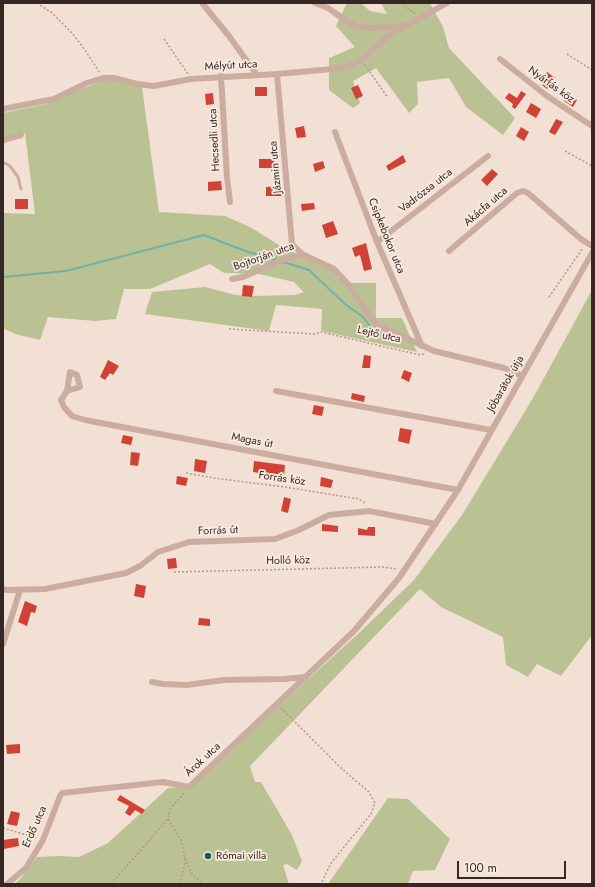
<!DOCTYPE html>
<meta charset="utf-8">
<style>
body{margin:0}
#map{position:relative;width:595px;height:887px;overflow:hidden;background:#f2e0d5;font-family:Jost,sans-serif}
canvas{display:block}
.frame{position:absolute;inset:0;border:4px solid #342724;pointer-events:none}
.scale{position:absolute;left:457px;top:861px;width:109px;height:18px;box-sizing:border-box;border:2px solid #342724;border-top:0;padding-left:5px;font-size:12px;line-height:14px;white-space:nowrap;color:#342724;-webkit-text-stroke:3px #faebe1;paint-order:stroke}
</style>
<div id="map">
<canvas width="595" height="887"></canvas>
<div class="frame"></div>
<div class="scale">100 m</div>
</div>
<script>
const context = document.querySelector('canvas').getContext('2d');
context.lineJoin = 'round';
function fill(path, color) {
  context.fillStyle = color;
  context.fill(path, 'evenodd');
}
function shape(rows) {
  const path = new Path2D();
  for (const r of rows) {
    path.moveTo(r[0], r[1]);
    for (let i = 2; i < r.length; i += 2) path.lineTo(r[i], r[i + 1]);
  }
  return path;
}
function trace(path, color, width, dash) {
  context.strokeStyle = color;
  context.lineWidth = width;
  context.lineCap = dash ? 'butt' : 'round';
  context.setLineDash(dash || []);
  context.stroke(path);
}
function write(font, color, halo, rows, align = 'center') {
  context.font = font + ' Jost,sans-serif';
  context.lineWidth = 3.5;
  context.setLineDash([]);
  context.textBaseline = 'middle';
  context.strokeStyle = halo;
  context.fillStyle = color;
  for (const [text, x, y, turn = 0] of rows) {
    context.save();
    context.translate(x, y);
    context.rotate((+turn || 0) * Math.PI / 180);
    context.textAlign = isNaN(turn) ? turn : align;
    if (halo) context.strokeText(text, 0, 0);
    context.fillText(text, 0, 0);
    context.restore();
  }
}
fill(shape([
 [347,3,361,3,370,11,387,14,381,3,430,3,443,27,449,48,515,118,503,135,466,107,449,78,417,82,418,104,409,113,376,68,353,81,360,103,353,108,329,90,329,58,355,47,336,26],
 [106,79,142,87,159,212,225,216,250,227,287,250,329,265,350,283,376,283,376,318,402,318,417,352,321,331,322,309,276,305,269,331,145,314,152,292,205,287,236,295,252,296,295,295,304,292,294,282,259,274,224,273,210,264,150,289,124,289,116,319,95,321,48,317,40,340,15,334,3,328,3,213,35,214,25,133,3,139,3,113,46,104],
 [592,290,592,635,561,676,537,664,528,677,506,665,503,637,441,607,420,589,250,766,255,782,261,782,292,835,302,861,297,870,287,864,283,865,289,884,15,884,21,878,37,857,60,856,79,857,108,843,168,788,189,787,360,632,414,580,462,515,533,398],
 [388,798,408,799,450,839,435,870,413,871,408,884,328,884]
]), '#bac294');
trace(shape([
 [283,262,309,270,345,304,363,317,376,334,385,336],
 [3,277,66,271,204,235,248,252,277,260]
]), '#72b1aa', 2);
fill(shape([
 [547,72,555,78,547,89,542,85,544,80,542,79],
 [358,85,363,96,356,99,351,88],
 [255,87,267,87,267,96,255,96],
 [521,91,526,94,515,109,512,107,513,104,505,98,509,93,517,98],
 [213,93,214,104,206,105,205,94],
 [568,94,577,100,573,107,564,101],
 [531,103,541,109,536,118,526,112],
 [556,119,563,122,555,135,549,132],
 [304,126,306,137,297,138,295,128],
 [521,127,529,132,524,141,516,136],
 [403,155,406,162,389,171,386,166],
 [259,159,274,159,274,168,259,168],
 [323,161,325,168,315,172,313,164],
 [492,169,498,174,487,186,481,180],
 [221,181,222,190,208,191,208,182],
 [282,186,282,196,266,196,266,187],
 [15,199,28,199,28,209,15,209],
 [314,203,315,209,302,211,301,204],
 [333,221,338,234,326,238,322,225],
 [366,243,372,269,364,271,360,255,355,257,352,248],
 [243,285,254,286,252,297,242,296],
 [364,355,371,356,370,368,362,368],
 [108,360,119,366,113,375,110,373,105,380,100,377],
 [404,370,412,373,409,382,401,378],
 [352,393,365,396,364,402,351,399],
 [314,405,324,407,322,416,312,414],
 [400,428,412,430,409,444,398,441],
 [123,435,133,437,131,445,121,443],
 [131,452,140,453,138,466,130,465],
 [195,459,207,461,205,473,194,471],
 [254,461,285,465,284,477,253,472],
 [177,476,188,478,186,486,176,484],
 [321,477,333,480,331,488,320,486],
 [284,497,291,499,288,513,281,511],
 [322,524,338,526,338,532,322,531],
 [368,527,375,527,375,536,358,535,358,528,367,530],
 [176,558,177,568,168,569,167,559],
 [136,584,146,586,144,598,134,596],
 [25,601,37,606,35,613,31,612,27,626,18,622],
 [199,618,210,619,210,626,198,625],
 [20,744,20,753,7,754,6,745],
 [120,795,145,810,142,814,135,810,130,816,125,813,129,806,117,800],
 [11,811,20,813,17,826,7,824],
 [18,838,19,846,4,849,3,840]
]), '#d04235');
trace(shape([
 [37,3,52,13,72,33,87,53,100,73],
 [401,3,415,14],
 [164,39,188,74],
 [567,54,592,70],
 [365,65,388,98],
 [565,151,592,166],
 [549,297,583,248],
 [229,329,314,334,321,332,420,355,424,354],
 [186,473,214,478,285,487,359,499,366,504],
 [174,572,383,567,397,569],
 [281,708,342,769,369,792,375,803,371,814,331,863,321,884],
 [168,819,182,842,184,854,185,862,180,884],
 [3,828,37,838],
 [185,858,192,874,203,884],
 [111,884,168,819,170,809,184,793]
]), '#b7968b', 1.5, [2, 2]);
trace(shape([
 [3,162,10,166,18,177,21,189]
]), '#cbada0', 3);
trace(shape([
 [202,3,229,36,257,75],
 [315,3,328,8,345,20,356,26,368,28,404,26],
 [500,59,547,96,592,126],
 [277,74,292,244,302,254,334,269,347,283,376,324,434,351,504,368,522,376],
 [221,76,227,177,230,202],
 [3,109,54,99,87,83,103,78,114,78,137,84,154,86,191,79,277,74,344,68,361,60,388,36,447,3],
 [335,132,377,242,422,346],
 [3,140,21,135],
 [377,242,488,156],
 [449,251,517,193,523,191,528,193,581,239,592,246],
 [232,279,243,277,277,262,302,254],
 [67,391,80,387,77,375,70,372,67,391,61,400,64,407,72,416,85,420,458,490],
 [276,391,491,430],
 [3,589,7,590,45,589,126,573,140,566,158,552,189,542,275,539,299,530,329,515,369,511,436,524],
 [3,644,20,590],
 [152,682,163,684,187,685,224,680,284,679,306,677],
 [7,884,26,868,43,840,60,796,62,793,163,782,189,787,354,631,399,578,458,490,592,253]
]), '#cbada0', 6);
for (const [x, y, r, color] of [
 [208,856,4,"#175852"]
]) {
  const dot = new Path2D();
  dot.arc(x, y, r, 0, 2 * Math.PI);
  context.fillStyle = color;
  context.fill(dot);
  trace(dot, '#faebe1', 1.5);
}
write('11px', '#342724', '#faebe1', [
 ["Mélyút utca",231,66,-3],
 ["Nyárfás köz",551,85,36],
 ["Hecsedli utca",215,140,-93],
 ["Jázmin utca",276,167,-95],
 ["Vadrózsa utca",426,191,-38],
 ["Akácfa utca",486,207,-41],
 ["Csipkebokor utca",386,236,68],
 ["Bojtorján utca",264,257,-20],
 ["Lejtő utca",379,335,13],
 ["Jóbarátok útja",506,384,-60],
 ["Magas út",252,441,11],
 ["Forrás köz",282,479,8],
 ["Forrás út",218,531,-2],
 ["Holló köz",288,561,-1],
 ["Árok utca",203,760,-43],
 ["Erdő utca",35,827,-66]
]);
write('11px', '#342724', '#faebe1', [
 ["Római villa",216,856]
], 'left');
</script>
